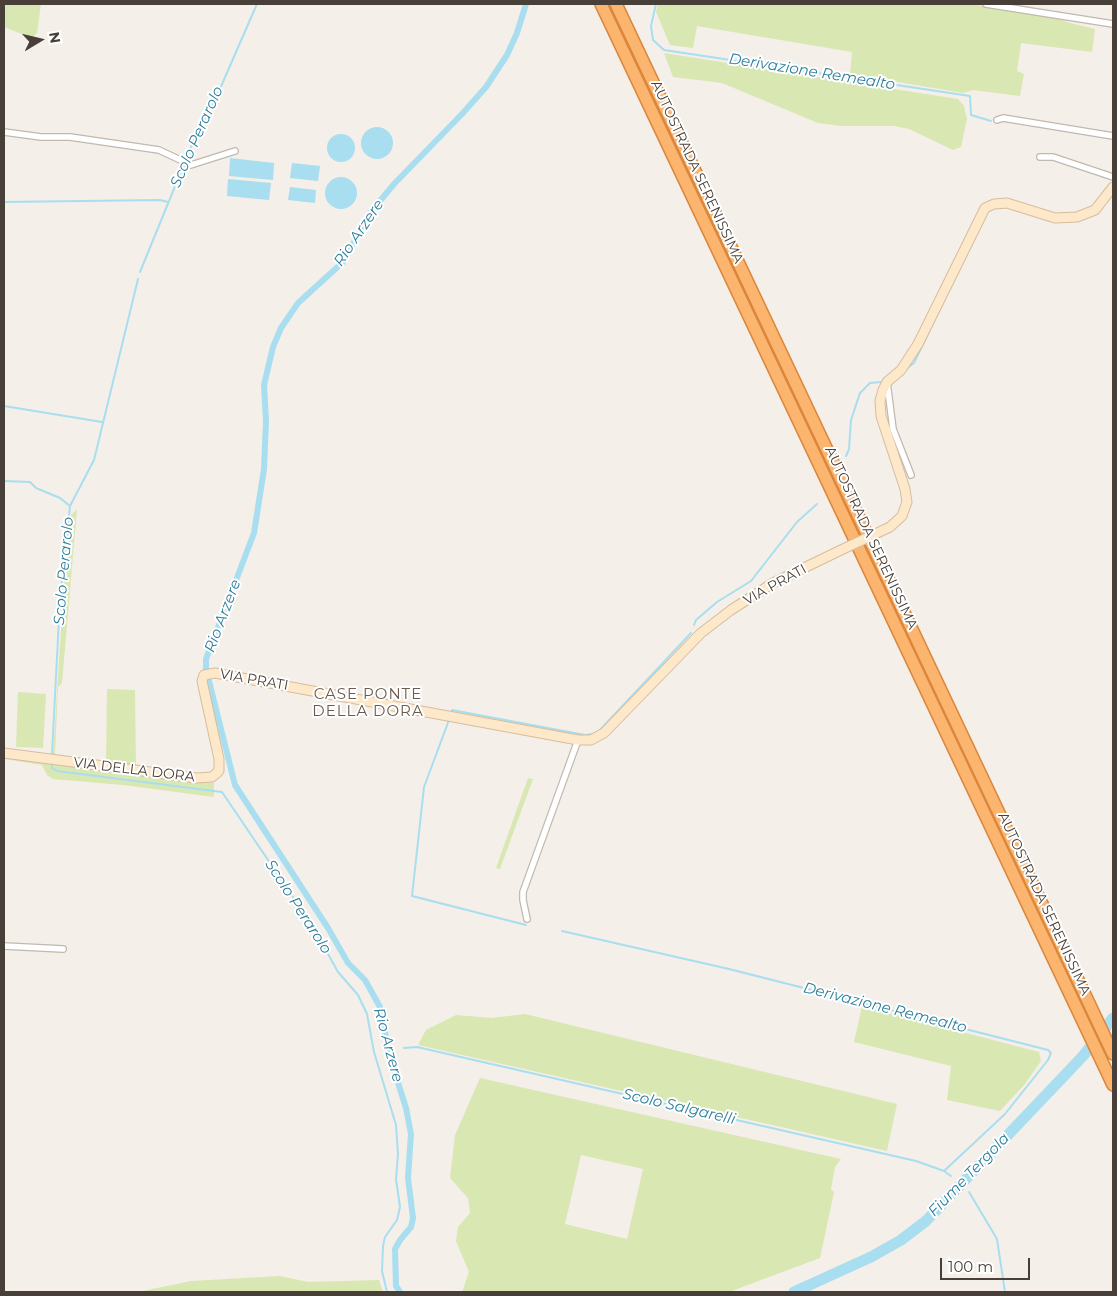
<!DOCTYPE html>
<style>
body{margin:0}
#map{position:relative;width:1117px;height:1296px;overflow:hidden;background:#f4efe9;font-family:Montserrat,sans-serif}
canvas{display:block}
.frame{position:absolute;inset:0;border:5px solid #483f38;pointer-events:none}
.north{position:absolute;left:15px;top:15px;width:50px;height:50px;-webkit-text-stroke:4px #fff;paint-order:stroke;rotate:81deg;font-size:14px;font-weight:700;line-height:20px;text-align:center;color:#483f38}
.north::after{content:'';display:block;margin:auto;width:18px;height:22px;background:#483f38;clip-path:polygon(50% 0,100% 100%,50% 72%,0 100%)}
.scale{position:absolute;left:940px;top:1258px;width:90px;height:22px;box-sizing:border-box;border:2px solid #483f38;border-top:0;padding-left:6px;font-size:15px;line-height:18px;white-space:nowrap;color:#483f38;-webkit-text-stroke:4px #fff;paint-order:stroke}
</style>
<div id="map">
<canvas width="1117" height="1296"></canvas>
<div class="frame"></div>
<div class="north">N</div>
<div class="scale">100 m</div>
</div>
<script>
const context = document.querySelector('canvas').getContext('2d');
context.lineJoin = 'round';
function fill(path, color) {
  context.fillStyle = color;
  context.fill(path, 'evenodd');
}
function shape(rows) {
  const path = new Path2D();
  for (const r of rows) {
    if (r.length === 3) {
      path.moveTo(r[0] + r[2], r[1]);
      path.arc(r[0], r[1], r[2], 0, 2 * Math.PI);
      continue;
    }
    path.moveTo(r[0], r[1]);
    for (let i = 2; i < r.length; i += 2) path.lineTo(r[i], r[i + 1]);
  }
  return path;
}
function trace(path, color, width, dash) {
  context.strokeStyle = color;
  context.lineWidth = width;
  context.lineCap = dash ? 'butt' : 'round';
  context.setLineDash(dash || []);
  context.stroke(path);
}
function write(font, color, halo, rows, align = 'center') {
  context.font = font + ' Montserrat,sans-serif';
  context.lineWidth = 4;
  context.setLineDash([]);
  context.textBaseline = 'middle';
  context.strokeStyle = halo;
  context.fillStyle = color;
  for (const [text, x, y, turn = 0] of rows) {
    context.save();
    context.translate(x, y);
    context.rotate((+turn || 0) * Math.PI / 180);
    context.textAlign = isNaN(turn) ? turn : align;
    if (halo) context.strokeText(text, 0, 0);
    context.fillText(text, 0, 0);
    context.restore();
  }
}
fill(shape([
 [4,4,41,4,37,33,32,38,4,27],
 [658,4,972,4,1060,18,1066,22,1095,29,1092,52,1021,43,1017,71,1024,74,1020,96,973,90,963,93,850,74,852,52,697,26,693,48,670,45,656,12],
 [664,53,958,99,964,106,967,119,961,147,953,150,909,129,894,126,841,126,818,123,722,83,673,77],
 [77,509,62,683,58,687,55,754,53,755,64,582,70,516],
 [107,689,135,690,136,767,106,764],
 [18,692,46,694,43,748,16,747],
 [4,756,214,783,214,797,123,785,53,779,47,775,42,765,4,759],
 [528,778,533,779,500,869,496,868],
 [862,1006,1039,1052,1041,1061,1025,1084,1000,1111,947,1100,951,1066,854,1042],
 [525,1014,897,1104,887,1151,418,1045,426,1030,456,1015,492,1018],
 [480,1078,841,1159,835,1167,831,1189,834,1192,820,1258,729,1292,462,1292,469,1272,456,1241,458,1227,470,1213,468,1198,450,1178,455,1135],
 [581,1155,643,1169,627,1239,565,1224],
 [280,1276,308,1282,379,1280,383,1292,138,1292,191,1281]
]), '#d9e7b3');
fill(shape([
 [377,143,16],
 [341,148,14],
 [230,158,274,163,273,180,229,176],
 [292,163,320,166,318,181,290,178],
 [341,193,16],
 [228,179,271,183,269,200,227,196],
 [290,187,316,190,315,203,288,200]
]), '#a8deef');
trace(shape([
 [656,4,651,26,653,40,664,50,970,96,971,115,991,121],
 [4,202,160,200,168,202],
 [140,272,194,140,216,98,257,4],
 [906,369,914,363,951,286],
 [4,406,102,422],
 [846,456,849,449,851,420,860,393,870,383,881,382],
 [4,481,30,482,36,488,60,498,70,506],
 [694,625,696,620,717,602,751,581,797,522,817,504],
 [452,712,452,710,585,735,593,734,599,731,691,633],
 [449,720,424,787,412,896,526,925],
 [52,754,60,599,70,506,94,460,138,279],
 [51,763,52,768,57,771,222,792,312,925,338,972,358,995,367,1014,374,1052,396,1125,398,1154,396,1179,400,1207,397,1220,385,1237,383,1246,382,1271,387,1292],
 [562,931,729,969,1048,1050,1051,1053,1048,1060,1005,1114,944,1171],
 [404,1048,417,1047,916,1161,944,1171,951,1176],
 [969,1192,997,1239,1005,1292]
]), '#a8deef', 2);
trace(shape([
 [400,1292,396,1286,395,1249,400,1240,411,1227,413,1218,408,1178,411,1134,406,1108,390,1057,380,1007,365,980,348,963,328,928,235,785,206,669,206,659,254,533,264,469,266,421,264,385,273,347,281,328,298,303,343,262,370,213,394,184,462,114,486,87,507,55,517,33,526,4]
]), '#a8deef', 6);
trace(shape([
 [794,1292,871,1257,901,1240,926,1221,1083,1056,1113,1018]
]), '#a8deef', 11);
const street = shape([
 [986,4,1113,24],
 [997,120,1003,118,1113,136],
 [4,132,41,137,70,137,159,150,191,165,235,151],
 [1040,157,1053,157,1113,177],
 [887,382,893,429,911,475],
 [527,919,523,900,523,892,578,740],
 [4,946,63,949]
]);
const secondary = shape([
 [890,527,902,516,907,502,905,489,881,416,880,401,883,390,887,382,901,370,918,344,985,208,994,204,1007,203,1055,218,1077,217,1095,210,1113,187],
 [4,753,196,778,212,777,219,771,219,759,202,681,204,675,215,673,578,740,591,740,604,733,701,633,731,610,773,583,841,550]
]);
const highway = shape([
 [601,4,1113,1085],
 [616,4,1113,1054]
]);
trace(street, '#c3b8af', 8);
trace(secondary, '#d6bd9d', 11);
trace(highway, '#da873d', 14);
trace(street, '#fff', 5.5);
trace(secondary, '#fde9ca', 9);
trace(highway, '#fbb56e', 11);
const secondaryBridge = shape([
 [841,550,890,527]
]);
trace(secondaryBridge, '#d6bd9d', 11, []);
trace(secondaryBridge, '#fde9ca', 9);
write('14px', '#483f38', '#fff', [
 ["AUTOSTRADA SERENISSIMA",697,172,65],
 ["AUTOSTRADA SERENISSIMA",871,538,65],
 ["VIA PRATI",775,585,-29],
 ["VIA PRATI",254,680,10],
 ["VIA DELLA DORA",134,770,7],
 ["AUTOSTRADA SERENISSIMA",1044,904,65]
]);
write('italic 15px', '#2d7f9b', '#fff', [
 ["Derivazione Remealto",812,72,9],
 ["Scolo Perarolo",197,137,-66],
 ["Rio Arzere",359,233,-56],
 ["Scolo Perarolo",64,571,-85],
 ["Rio Arzere",223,616,-69],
 ["Scolo Perarolo",298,907,57],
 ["Derivazione Remealto",885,1008,14],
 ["Rio Arzere",388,1045,75],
 ["Scolo Salgarelli",679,1107,13],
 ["Fiume Tergola",969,1175,-46]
]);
context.letterSpacing = '1px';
write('15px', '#6b5b4f', '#fff', [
 ["CASE PONTE",368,695],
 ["DELLA DORA",368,712]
]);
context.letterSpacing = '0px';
</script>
